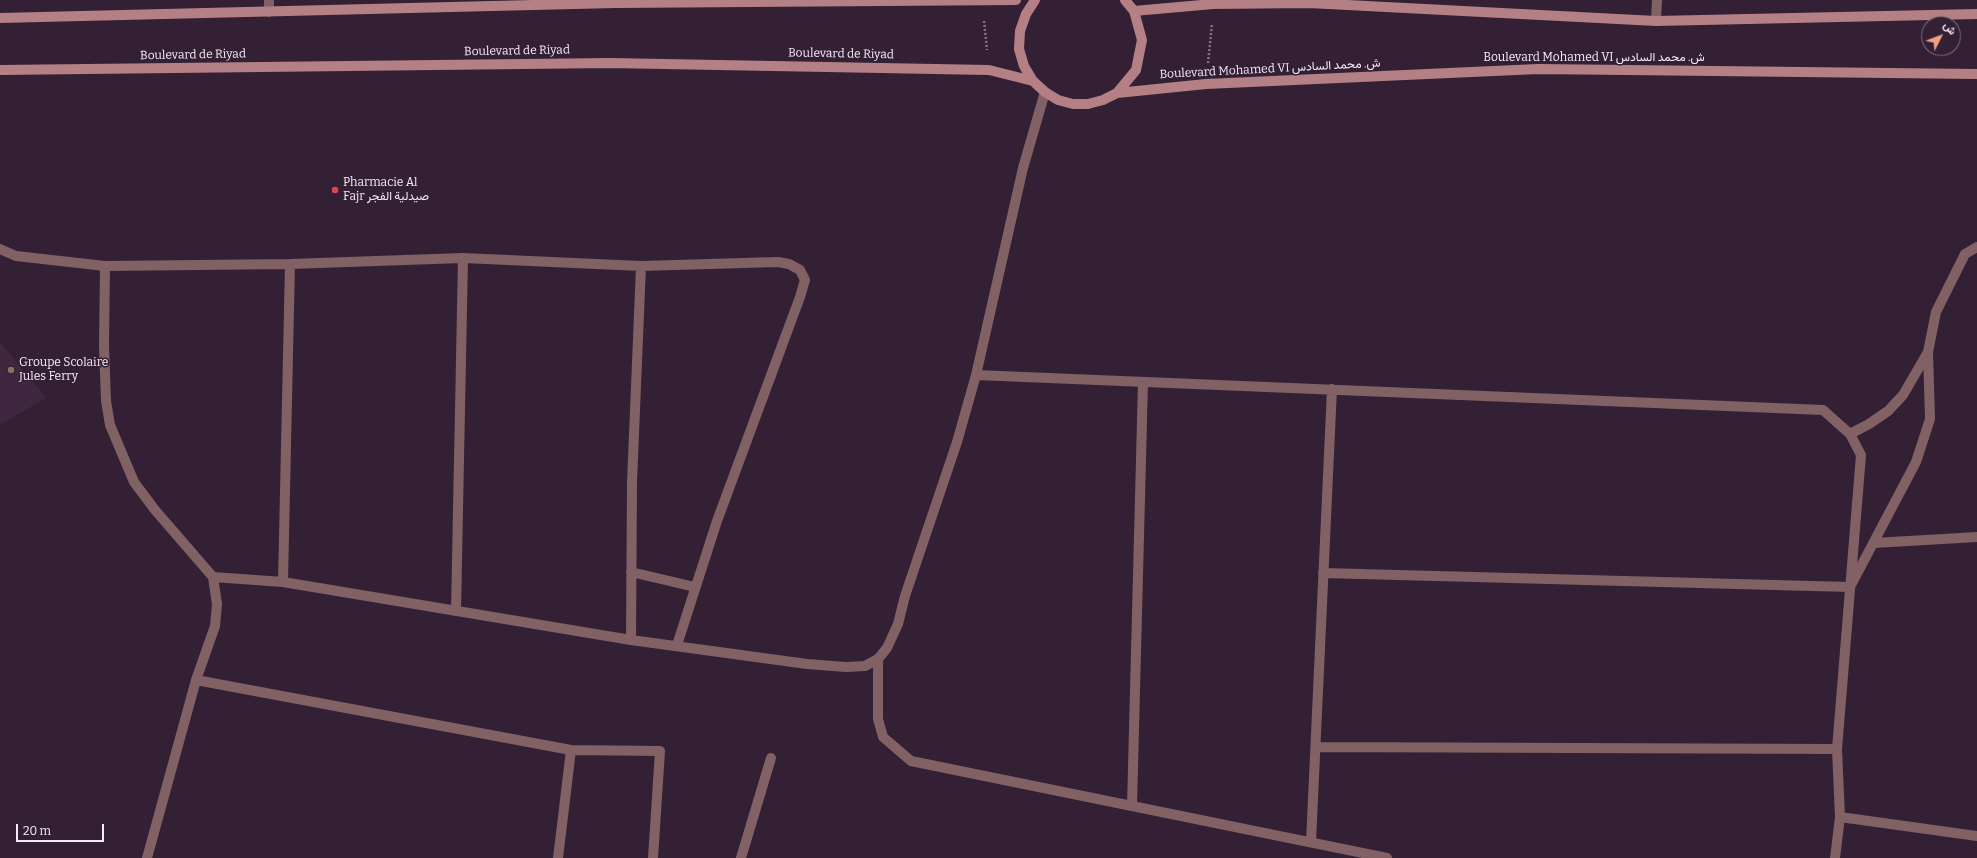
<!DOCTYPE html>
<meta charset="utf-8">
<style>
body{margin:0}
#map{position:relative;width:1977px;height:858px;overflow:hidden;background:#332034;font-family:Bitter,Vazirmatn,serif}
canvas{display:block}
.north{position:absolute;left:1921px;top:16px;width:40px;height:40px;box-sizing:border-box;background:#332034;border:1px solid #817182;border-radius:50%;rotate:48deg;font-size:11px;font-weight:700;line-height:16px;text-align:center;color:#f7eaf8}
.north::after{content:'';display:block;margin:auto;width:14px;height:18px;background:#f39f82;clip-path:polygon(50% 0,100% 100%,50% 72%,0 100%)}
.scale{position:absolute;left:16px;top:824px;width:88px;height:18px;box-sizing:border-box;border:2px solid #f7eaf8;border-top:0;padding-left:5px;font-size:12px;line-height:14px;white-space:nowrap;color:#f7eaf8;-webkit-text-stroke:3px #332034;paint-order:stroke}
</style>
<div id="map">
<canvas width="1977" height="858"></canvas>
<div class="north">ش</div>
<div class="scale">20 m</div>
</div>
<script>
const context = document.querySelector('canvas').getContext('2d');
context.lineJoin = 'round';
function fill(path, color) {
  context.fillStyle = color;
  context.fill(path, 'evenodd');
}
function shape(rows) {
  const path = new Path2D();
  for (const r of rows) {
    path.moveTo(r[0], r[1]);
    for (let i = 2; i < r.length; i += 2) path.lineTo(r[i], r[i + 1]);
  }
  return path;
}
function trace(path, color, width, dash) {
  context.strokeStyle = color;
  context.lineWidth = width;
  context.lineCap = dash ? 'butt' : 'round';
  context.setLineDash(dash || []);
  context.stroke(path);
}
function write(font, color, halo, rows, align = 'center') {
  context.font = font + ' Bitter,Vazirmatn,serif';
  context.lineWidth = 3;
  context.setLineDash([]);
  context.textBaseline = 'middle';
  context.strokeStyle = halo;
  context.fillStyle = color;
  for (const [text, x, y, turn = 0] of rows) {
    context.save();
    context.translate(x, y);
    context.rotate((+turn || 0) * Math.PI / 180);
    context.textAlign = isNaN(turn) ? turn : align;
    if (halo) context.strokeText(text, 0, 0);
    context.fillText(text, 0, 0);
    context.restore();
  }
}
fill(shape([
 [0,342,46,398,0,425]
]), '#3f2740');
trace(shape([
 [984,21,987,50],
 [1208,63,1212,24]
]), '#857486', 2.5, [2, 2]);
trace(shape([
 [196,680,571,750,660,751,653,858],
 [558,858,571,750],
 [741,858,771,758]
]), '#816164', 10);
trace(shape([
 [269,12,269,0],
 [1656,21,1657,0],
 [0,249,16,256,105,266,104,346,106,401,110,425,134,482,155,510,213,577,217,604,215,626,196,680,147,858],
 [105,266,290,264,463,258,641,266,778,262,789,264,800,270,805,280,800,297,717,521,677,645],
 [976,375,1823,410,1850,434,1861,455,1837,749,1840,817,1835,858],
 [1850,434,1869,424,1888,411,1903,395,1928,352],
 [1874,543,1977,537],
 [631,572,695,587],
 [1323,573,1850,587,1916,462,1930,419,1928,352,1936,312,1965,254,1977,247],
 [213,577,283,582,631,640,807,664,846,667,865,666,878,659,887,648,898,624,905,596,957,442,976,375,1023,168,1045,92],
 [283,582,290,264],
 [456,611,463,258],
 [631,640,632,482,641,266],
 [878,659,878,719,883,737,911,761,1387,858],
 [1316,747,1837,749],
 [1132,806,1143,382],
 [1840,817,1977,836],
 [1311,842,1332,389]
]), '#816164', 10);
trace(shape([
 [1035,0,1026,14,1020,31,1019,49,1024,66,1033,81,1045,92,1058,100,1073,104,1088,104,1103,100,1117,93,1136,70,1142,40,1134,11,1125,0],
 [1134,11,1213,4,1309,3,1656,21,1977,14],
 [0,18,615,3,1016,0],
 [0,70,610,63,989,70,1033,81],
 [1117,93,1206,84,1538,69,1977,74]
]), '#b48086', 10);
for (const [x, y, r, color] of [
 [335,190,4,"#e0444e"],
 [11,370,4,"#8d6e63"]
]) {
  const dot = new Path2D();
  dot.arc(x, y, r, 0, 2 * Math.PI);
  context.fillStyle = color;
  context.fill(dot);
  trace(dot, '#332034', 1.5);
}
write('12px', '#f7eaf8', '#332034', [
 ["Boulevard de Riyad",517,51,-1],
 ["Boulevard de Riyad",841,54,1],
 ["Boulevard de Riyad",193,55,-1],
 ["Boulevard Mohamed VI ش. محمد السادس",1594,58],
 ["Boulevard Mohamed VI ش. محمد السادس",1270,69,-3]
]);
write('12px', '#f7eaf8', '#332034', [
 ["Pharmacie Al",343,183],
 ["Fajr صيدلية الفجر",343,197],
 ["Groupe Scolaire",19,363],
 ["Jules Ferry",19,377]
], 'left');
</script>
